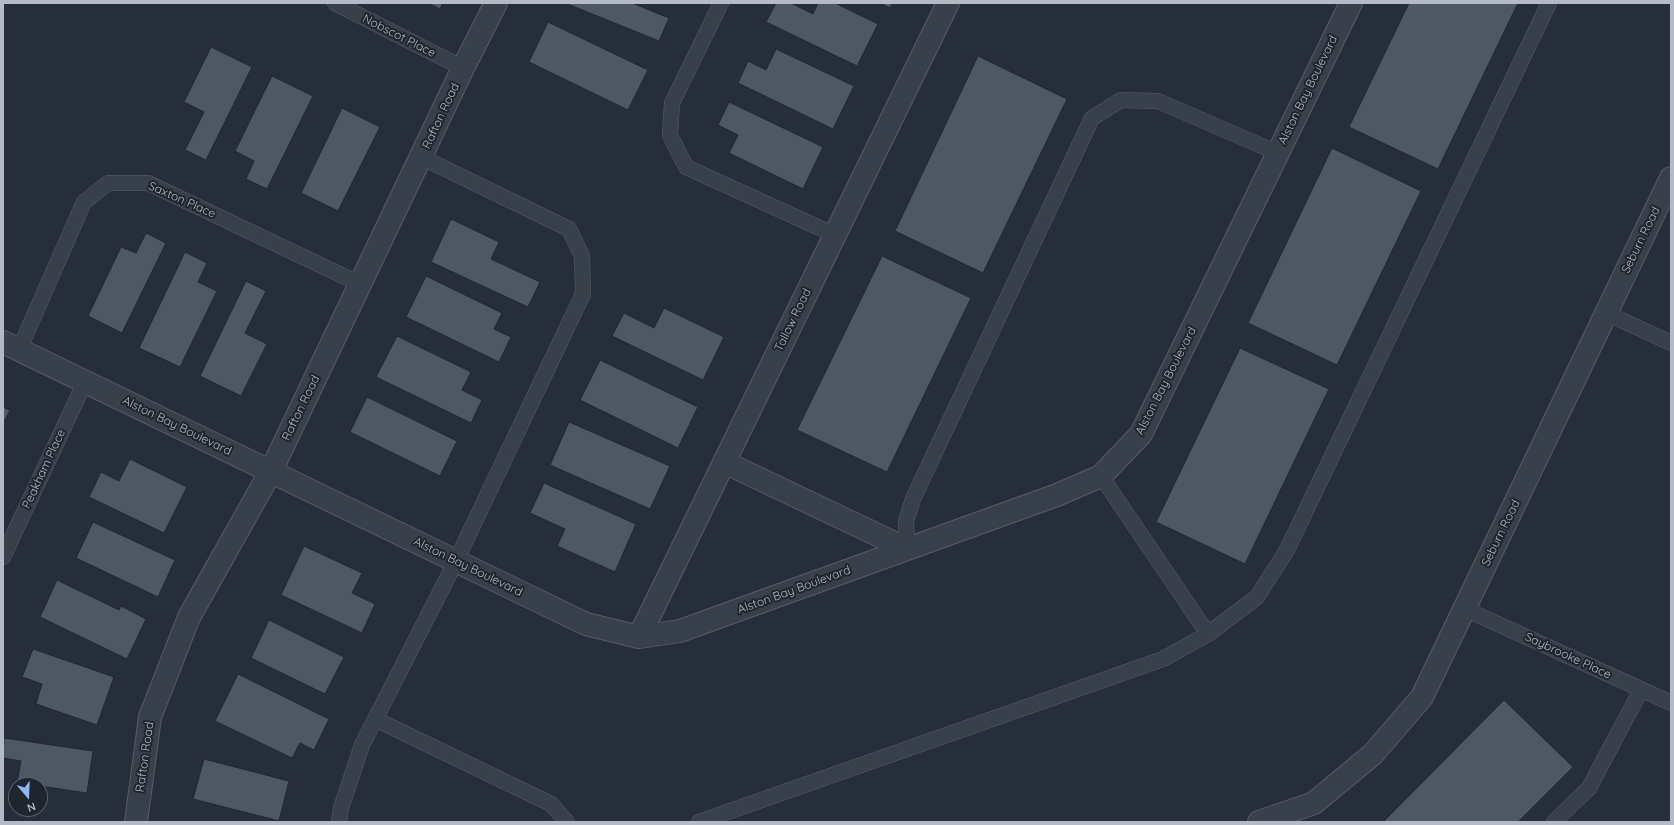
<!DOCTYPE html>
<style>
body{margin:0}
#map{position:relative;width:1674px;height:825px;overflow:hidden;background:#252e3a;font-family:Quicksand,sans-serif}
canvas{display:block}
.frame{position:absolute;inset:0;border:4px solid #b4bbc6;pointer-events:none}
.north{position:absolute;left:8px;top:777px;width:40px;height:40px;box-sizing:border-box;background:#1e252f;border:1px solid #5a616b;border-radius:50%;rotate:161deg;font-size:11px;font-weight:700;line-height:16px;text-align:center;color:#b4bbc6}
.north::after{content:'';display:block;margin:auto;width:14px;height:18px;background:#90b6ef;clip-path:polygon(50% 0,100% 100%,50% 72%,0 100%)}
</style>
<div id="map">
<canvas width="1674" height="825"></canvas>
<div class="frame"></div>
<div class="north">N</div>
</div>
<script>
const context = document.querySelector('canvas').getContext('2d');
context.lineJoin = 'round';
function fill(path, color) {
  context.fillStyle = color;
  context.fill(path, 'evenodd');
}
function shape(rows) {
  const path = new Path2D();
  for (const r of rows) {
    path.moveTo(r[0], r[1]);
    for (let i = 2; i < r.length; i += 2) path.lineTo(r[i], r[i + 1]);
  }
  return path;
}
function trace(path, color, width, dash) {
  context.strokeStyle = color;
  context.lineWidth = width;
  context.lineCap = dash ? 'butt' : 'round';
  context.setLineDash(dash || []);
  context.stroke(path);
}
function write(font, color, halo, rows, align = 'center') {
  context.font = font + ' Quicksand,sans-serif';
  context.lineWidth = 4;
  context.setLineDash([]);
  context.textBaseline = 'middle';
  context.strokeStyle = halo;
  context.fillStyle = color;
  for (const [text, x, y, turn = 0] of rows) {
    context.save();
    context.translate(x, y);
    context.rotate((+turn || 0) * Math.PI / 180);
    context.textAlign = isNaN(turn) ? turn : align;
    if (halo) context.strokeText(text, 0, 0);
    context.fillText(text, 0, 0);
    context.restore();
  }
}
const building = shape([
 [428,3,443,3,440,9,428,3],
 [565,3,632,3,669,18,659,41,565,3],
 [776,3,791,3,813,14,818,3,835,3,878,24,857,66,766,22,776,3],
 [880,3,892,3,890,8,880,3],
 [1409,3,1518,3,1438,169,1349,127,1409,3],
 [548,22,648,70,628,110,529,62,548,22],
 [211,47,252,67,206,160,185,150,204,112,184,102,211,47],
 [776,49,854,86,833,129,738,83,748,61,766,70,776,49],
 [978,56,1067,99,983,273,895,231,978,56],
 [272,76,313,96,267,189,246,179,254,161,235,151,272,76],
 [729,102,823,147,803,189,729,153,738,135,718,125,729,102],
 [342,108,380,127,338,211,301,193,342,108],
 [1332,148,1421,191,1337,365,1248,323,1332,148],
 [451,219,499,242,491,259,540,282,528,307,431,262,451,219],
 [146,233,166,243,122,333,88,316,121,247,136,253,146,233],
 [185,252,207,263,198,282,217,291,180,367,139,348,185,252],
 [882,256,971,298,887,472,797,430,882,256],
 [426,276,502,313,494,329,511,337,499,362,406,317,426,276],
 [246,281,266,291,245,333,267,344,241,396,200,376,246,281],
 [664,308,724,337,703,380,612,336,624,313,654,328,664,308],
 [397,336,471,372,462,390,482,400,471,423,376,377,397,336],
 [1240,348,1329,389,1245,564,1156,522,1240,348],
 [600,360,698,407,678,448,580,400,600,360],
 [367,397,457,441,440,476,350,432,367,397],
 [3,407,10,410,3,424,3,407],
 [569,422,670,466,650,509,550,465,569,422],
 [130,459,187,487,164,533,89,497,101,472,119,481,130,459],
 [544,483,636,524,615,572,557,546,565,529,530,513,544,483],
 [93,522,175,560,158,597,76,558,93,522],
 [304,546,362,573,352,593,375,604,362,633,281,595,304,546],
 [57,580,119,610,121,606,146,619,127,659,40,617,57,580],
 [269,620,344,657,325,694,251,658,269,620],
 [33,649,114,677,97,725,36,704,42,684,22,677,33,649],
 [238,674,329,719,314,750,300,743,292,758,215,721,238,674],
 [1504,700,1573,767,1518,822,1383,822,1504,700],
 [4,738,93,751,87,793,40,786,40,785,17,783,21,761,3,758,4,738],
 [204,759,289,781,279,821,193,799,204,759]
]);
fill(building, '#4e5865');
trace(building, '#202731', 1);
const service = shape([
 [335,3,463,68],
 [721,3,672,103,670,135,686,167,835,235],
 [1606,313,1671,343],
 [19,350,84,202,108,183,148,183,360,284],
 [1101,476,1208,634],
 [907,549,906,521,913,499,1092,118,1121,100,1158,101,1278,153],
 [3,557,85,382],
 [1465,609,1671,703],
 [375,719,551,804,567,822],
 [339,822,341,808,362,745,456,561,583,294,582,256,569,229,421,157],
 [699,822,1163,659,1208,634,1257,597,1287,550,1549,3],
 [1554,822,1589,788,1641,690]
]);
const minor = shape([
 [3,342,586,624,639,637,680,631,1057,495,1101,476,1141,434,1351,3],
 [724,462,907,549],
 [639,637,948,3],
 [136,822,150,717,189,617,271,471,463,68,496,3],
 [1259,822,1314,803,1373,754,1422,697,1671,178]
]);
trace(service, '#575e68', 16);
trace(minor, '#575e68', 24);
trace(service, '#38404b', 15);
trace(minor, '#38404b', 22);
write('12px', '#b4bbc6', '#1e252f', [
 ["Nobscot Place",399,36,27],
 ["Alston Bay Boulevard",1308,90,-64],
 ["Rafton Road",441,116,-65],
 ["Saxton Place",182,200,24],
 ["Seburn Road",1641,240,-64],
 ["Tallow Road",793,320,-64],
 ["Alston Bay Boulevard",1166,381,-63],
 ["Rafton Road",301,408,-64],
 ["Alston Bay Boulevard",177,426,26],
 ["Peakham Place",44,469,-65],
 ["Seburn Road",1501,533,-64],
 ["Alston Bay Boulevard",468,567,26],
 ["Alston Bay Boulevard",794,590,-20],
 ["Saybrooke Place",1568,656,25],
 ["Rafton Road",145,757,-82]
]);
</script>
